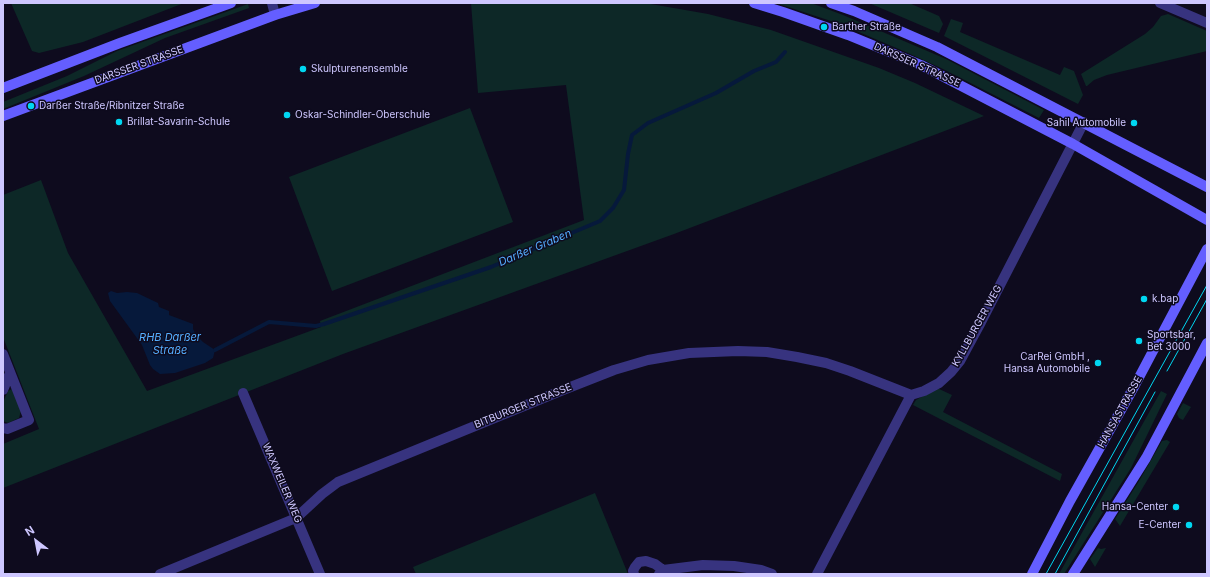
<!DOCTYPE html>
<meta charset="utf-8">
<style>
body{margin:0}
#map{position:relative;width:1210px;height:577px;overflow:hidden;background:#0e0b1e;font-family:Inter,sans-serif}
canvas{display:block}
.frame{position:absolute;inset:0;border:4px solid #cec7ff;pointer-events:none}
.north{position:absolute;left:16px;top:521px;width:40px;height:40px;-webkit-text-stroke:3px #0e0b1e;paint-order:stroke;rotate:328deg;font-size:11px;font-weight:700;line-height:16px;text-align:center;color:#cec7ff}
.north::after{content:'';display:block;margin:auto;width:14px;height:18px;background:#cec7ff;clip-path:polygon(50% 0,100% 100%,50% 72%,0 100%)}
</style>
<div id="map">
<canvas width="1210" height="577"></canvas>
<div class="frame"></div>
<div class="north">N</div>
</div>
<script>
const context = document.querySelector('canvas').getContext('2d');
context.lineJoin = 'round';
function fill(path, color) {
  context.fillStyle = color;
  context.fill(path, 'evenodd');
}
function shape(rows) {
  const path = new Path2D();
  for (const r of rows) {
    path.moveTo(r[0], r[1]);
    for (let i = 2; i < r.length; i += 2) path.lineTo(r[i], r[i + 1]);
  }
  return path;
}
function trace(path, color, width, dash) {
  context.strokeStyle = color;
  context.lineWidth = width;
  context.lineCap = dash ? 'butt' : 'round';
  context.setLineDash(dash || []);
  context.stroke(path);
}
function write(font, color, halo, rows, align = 'center') {
  context.font = font + ' Inter,sans-serif';
  context.lineWidth = 3;
  context.setLineDash([]);
  context.textBaseline = 'middle';
  context.strokeStyle = halo;
  context.fillStyle = color;
  for (const [text, x, y, turn = 0] of rows) {
    context.save();
    context.translate(x, y);
    context.rotate((+turn || 0) * Math.PI / 180);
    context.textAlign = isNaN(turn) ? turn : align;
    if (halo) context.strokeText(text, 0, 0);
    context.fillText(text, 0, 0);
    context.restore();
  }
}
fill(shape([
 [11,3,184,3,83,42,39,53,32,51],
 [471,3,645,3,708,14,771,30,879,68,915,83,984,116,674,234,343,354,3,488,3,444,39,429,3,337,3,195,41,180,68,253,147,391,321,327,320,321,584,220,566,85,478,93],
 [776,3,811,3,843,15,946,59,1044,110,1039,118,941,68,908,53,840,24],
 [869,3,909,3,939,16,943,24,939,33],
 [248,4,249,8,165,38,84,76,3,109,3,102,67,76,117,51],
 [1168,14,1207,31,1207,51,1107,75,1094,80,1087,86,1086,86,1081,74,1145,34,1153,27,1161,16],
 [951,19,963,23,960,32,1060,75,1064,67,1074,71,1083,95,1078,104,944,36],
 [470,108,513,222,332,291,289,177],
 [937,388,952,395,943,412,1062,474,1060,481,913,405,916,400],
 [12,389,21,411,19,418,8,423,3,421,3,402,8,391],
 [1161,391,1167,394,1131,468,1064,574,1059,574],
 [1183,403,1191,407,1183,420,1179,418,1177,414],
 [1167,440,1170,442,1120,526,1115,519,1139,481,1162,441],
 [595,493,628,574,416,574,413,567],
 [1098,548,1101,549,1106,548,1095,567,1090,559]
]), '#0d2827');
fill(shape([
 [111,291,117,293,127,292,137,293,158,303,159,307,169,311,169,315,193,324,193,329,196,335,203,342,215,350,213,358,205,363,175,373,160,374,153,369,150,365,142,345,110,301,108,293]
]), '#06193b');
trace(shape([
 [215,350,269,322,316,326,324,324,491,267,600,221,613,208,624,190,628,154,632,135,648,123,716,93,754,71,776,62,785,52]
]), '#06193b', 4);
trace(shape([
 [272,3,275,15],
 [1160,3,1207,23],
 [3,354,29,420,7,429,3,428],
 [3,390,10,373],
 [243,393,320,574],
 [160,574,296,518,322,494,338,482,563,390,614,370,648,360,689,353,738,351,767,352,797,357,826,363,850,371,911,395],
 [634,574,633,571,635,567,639,562,646,561,655,564,663,570],
 [659,574,663,570,703,565,734,566,761,570,772,574],
 [817,574,911,395,924,391,939,383,951,372,960,361,980,324,1084,122]
]), '#37337f', 10);
trace(shape([
 [754,3,783,12,848,35,921,65,1073,144,1207,220],
 [831,3,854,11,937,47,1207,187],
 [3,88,120,43,231,3],
 [3,116,275,15,315,3],
 [1032,574,1070,501,1135,385,1207,249],
 [1073,574,1146,458,1207,343]
]), '#645eff', 10);
trace(shape([
 [1167,371,1207,299],
 [1046,574,1207,285],
 [1055,574,1155,392]
]), '#00d7f2', 1);
for (const [x, y, r, color] of [
 [824,27,4,"#00d7f2"],
 [303,69,4,"#00d7f2"],
 [31,106,4,"#00d7f2"],
 [287,115,4,"#00d7f2"],
 [119,122,4,"#00d7f2"],
 [1134,123,4,"#00d7f2"],
 [1144,299,4,"#00d7f2"],
 [1139,341,4,"#00d7f2"],
 [1098,363,4,"#00d7f2"],
 [1176,507,4,"#00d7f2"],
 [1189,525,4,"#00d7f2"]
]) {
  const dot = new Path2D();
  dot.arc(x, y, r, 0, 2 * Math.PI);
  context.fillStyle = color;
  context.fill(dot);
  trace(dot, '#0e0b1e', 1.5);
}
write('10px', '#cec7ff', '#0e0b1e', [
 ["Barther Straße",832,27],
 ["Skulpturenensemble",311,69],
 ["Darßer Straße/Ribnitzer Straße",39,106],
 ["Oskar-Schindler-Oberschule",295,115],
 ["Brillat-Savarin-Schule",127,122],
 ["Sahil Automobile",1126,123,"right"],
 ["k.bap",1152,299],
 ["Sportsbar,",1147,335],
 ["Bet 3000",1147,347],
 ["CarRei GmbH ,",1090,357,"right"],
 ["Hansa Automobile",1090,369,"right"],
 ["Hansa-Center",1168,507,"right"],
 ["E-Center",1181,525,"right"]
], 'left');
write('10px', '#cec7ff', '#0e0b1e', [
 ["DARSSER STRASSE",139,65,-20],
 ["DARSSER STRASSE",917,65,24],
 ["KYLLBURGER WEG",977,326,-61],
 ["BITBURGER STRASSE",523,406,-22],
 ["HANSASTRASSE",1120,412,-61],
 ["WAXWEILER WEG",282,483,67]
]);
write('italic 11px', '#55aeff', '#0e0b1e', [
 ["Darßer Graben",535,248,-23],
 ["RHB Darßer",170,338],
 ["Straße",170,351]
]);
</script>
